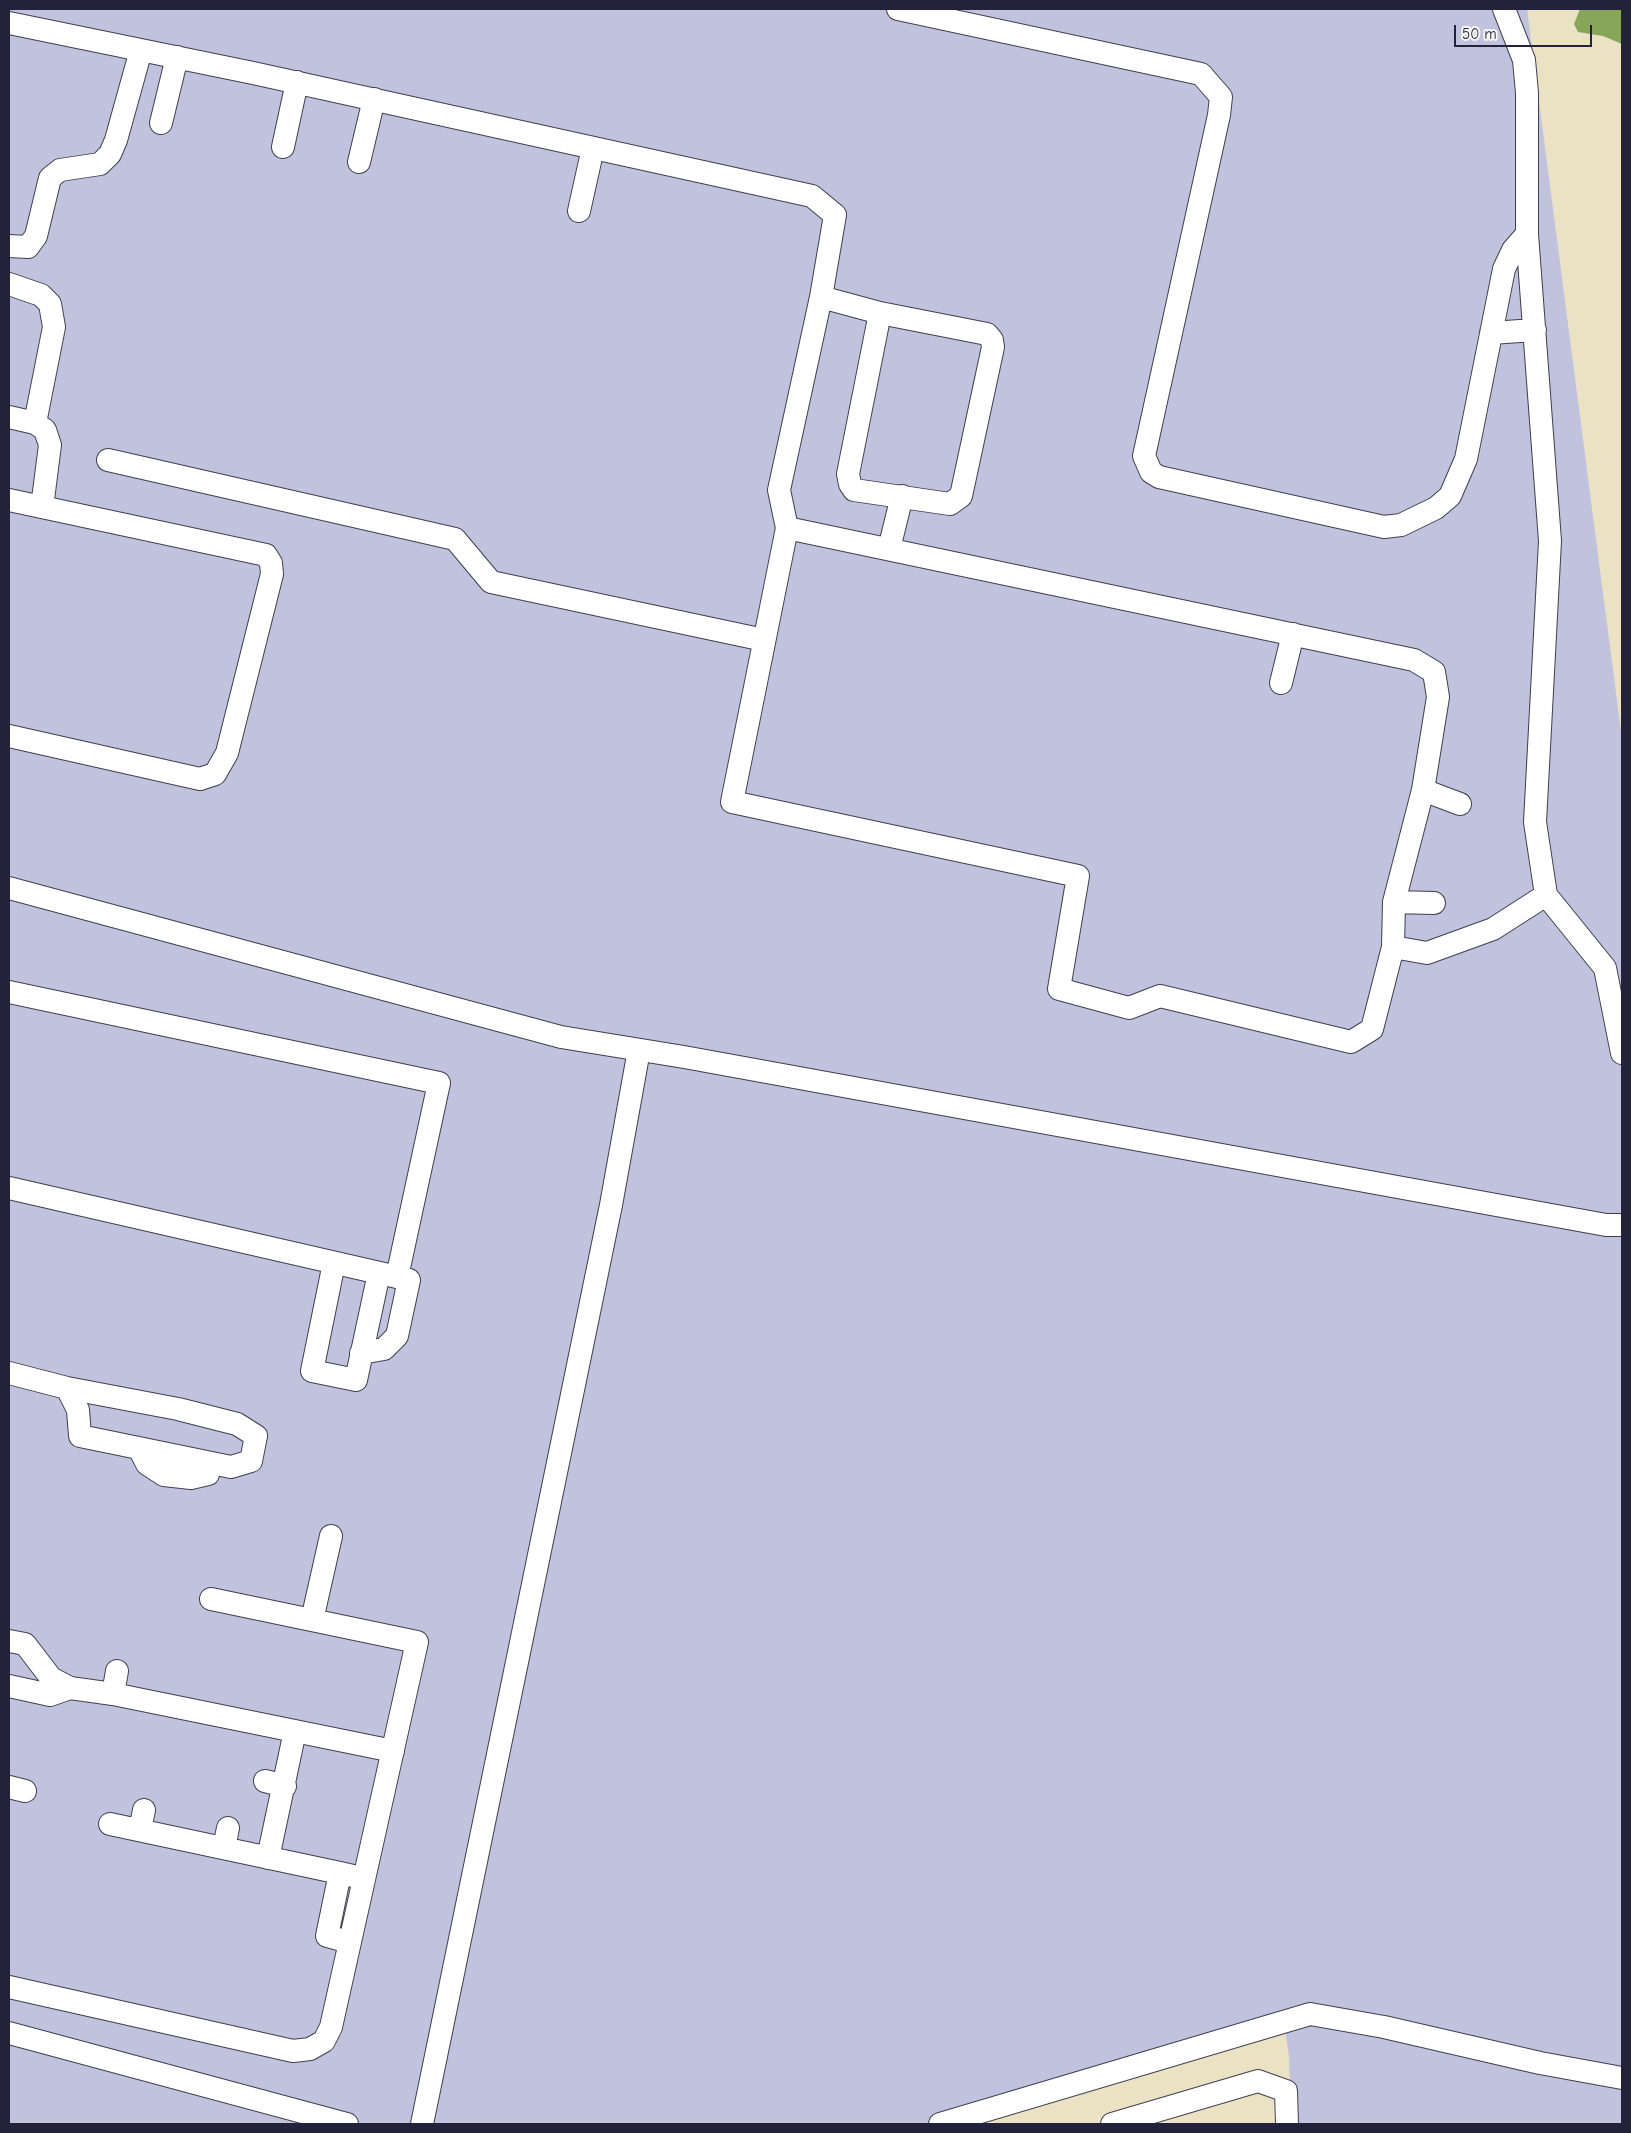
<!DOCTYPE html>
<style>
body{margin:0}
#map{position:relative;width:1631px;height:2133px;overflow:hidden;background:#eae2c3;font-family:"Comic Neue",sans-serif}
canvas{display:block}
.frame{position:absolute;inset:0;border:10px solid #22223b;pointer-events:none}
.scale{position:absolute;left:1454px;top:25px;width:138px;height:22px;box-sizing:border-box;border:2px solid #22223b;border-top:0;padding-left:6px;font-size:15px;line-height:18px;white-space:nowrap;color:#22223b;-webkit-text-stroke:4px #f6f6f2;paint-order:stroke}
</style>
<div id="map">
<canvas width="1631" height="2133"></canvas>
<div class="frame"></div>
<div class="scale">50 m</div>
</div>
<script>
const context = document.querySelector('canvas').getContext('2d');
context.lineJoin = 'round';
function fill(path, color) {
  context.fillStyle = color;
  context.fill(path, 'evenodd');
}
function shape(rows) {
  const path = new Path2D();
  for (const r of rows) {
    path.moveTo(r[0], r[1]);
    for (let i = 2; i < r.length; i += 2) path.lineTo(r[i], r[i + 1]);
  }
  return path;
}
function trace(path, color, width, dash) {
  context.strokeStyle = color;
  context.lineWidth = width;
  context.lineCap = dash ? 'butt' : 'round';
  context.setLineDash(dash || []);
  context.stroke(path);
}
fill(shape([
 [9,9,1527,9,1622,739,1622,2124,1291,2124,1289,2056,1284,2022,965,2124,9,2124]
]), '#c1c2dd');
fill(shape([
 [1580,9,1622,9,1622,44,1603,36,1578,32,1574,24]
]), '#87a65a');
const minor = shape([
 [898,9,1201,74,1221,97,1219,115,1144,456,1151,472,1159,477,1384,527,1401,525,1436,508,1450,496,1466,459,1504,269,1513,250,1527,234],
 [1504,9,1524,60,1527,93,1527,234,1550,541,1535,822,1546,895,1605,968,1622,1053],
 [9,23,253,73,812,196,835,215,821,297,779,490,787,528],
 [161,123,177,57],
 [283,147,297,82],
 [359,162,374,99],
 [579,211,593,148],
 [9,246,28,247,36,236,50,178,60,170,100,164,110,154,116,140,141,50],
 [9,284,41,295,50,304,54,327,35,423],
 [821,297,880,313,987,334,992,340,993,347,961,496,950,504,854,490,850,484,848,474,880,313],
 [1491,333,1535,330],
 [9,417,35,423,45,430,50,445,42,507],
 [108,460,455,539,491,582,764,640],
 [9,500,266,555,271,563,272,574,227,753,215,774,200,779,9,736],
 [787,528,1414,660,1434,672,1438,697,1423,790,1394,902,1393,947,1372,1029,1351,1042,1160,996,1129,1008,1059,989,1078,876,732,802,787,528],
 [889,549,902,496],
 [1281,683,1293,634],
 [1423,790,1460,804],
 [9,888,561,1037,684,1057,1606,1225,1622,1225],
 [1394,902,1434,903],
 [1393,947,1427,953,1493,929,1546,895],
 [9,992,439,1083,397,1277,9,1188],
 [334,1263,312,1371,356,1380,379,1273],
 [361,1353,384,1349,397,1336,409,1280,397,1277],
 [9,1373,67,1388,178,1409,237,1424,256,1436,251,1461,231,1467,80,1436,78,1410,67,1388],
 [139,1448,147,1464,164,1475,191,1478,208,1474,211,1463],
 [312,1620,331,1536],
 [9,1641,25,1644,51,1678,70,1688,113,1694,393,1751],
 [9,1686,50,1695,70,1688],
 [113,1694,117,1671],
 [265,1781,285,1786],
 [9,1787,25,1791],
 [110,1824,340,1873],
 [140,1830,144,1810],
 [224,1848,228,1828],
 [268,1858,295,1731],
 [349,1942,327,1936,340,1873,353,1876],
 [9,1987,293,2051,310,2049,324,2041,331,2027,417,1642,211,1599],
 [9,2033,347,2124],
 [422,2124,611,1205,639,1050],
 [940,2124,1310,2014,1384,2027,1540,2063,1622,2078],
 [1112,2124,1258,2081,1286,2091,1287,2124]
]);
trace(minor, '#403f4f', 24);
trace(minor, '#fff', 22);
</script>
